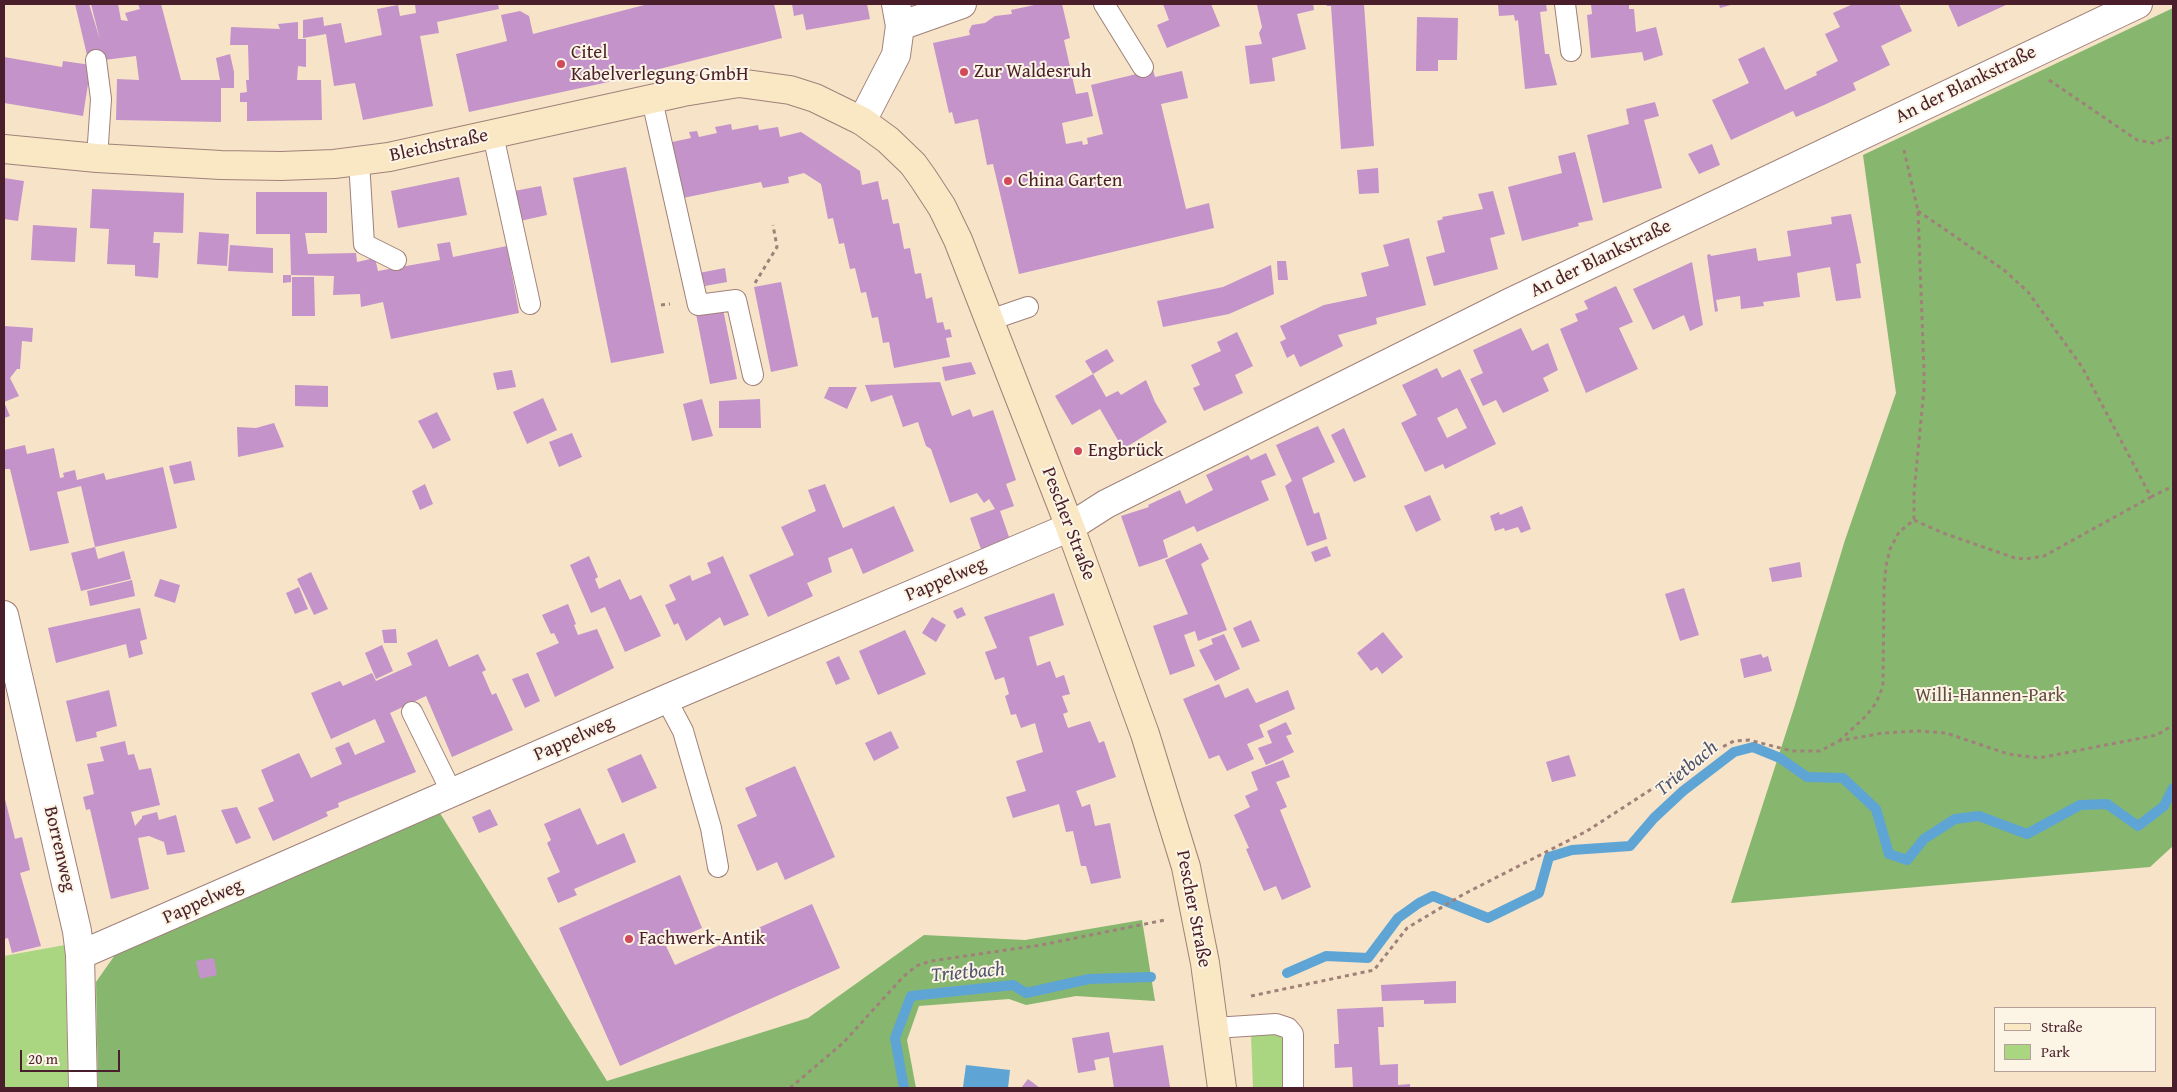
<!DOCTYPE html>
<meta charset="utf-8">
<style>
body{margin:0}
#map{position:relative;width:2177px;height:1092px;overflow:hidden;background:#f6e3c8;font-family:"Gentium Book Plus",serif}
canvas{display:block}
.frame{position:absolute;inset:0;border:5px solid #4a1f2b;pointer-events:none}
.legend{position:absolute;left:1994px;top:1007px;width:162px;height:65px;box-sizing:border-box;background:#fcf5e5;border:1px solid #b59f9b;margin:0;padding:6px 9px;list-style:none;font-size:15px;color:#4a1f2b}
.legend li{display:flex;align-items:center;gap:10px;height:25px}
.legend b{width:25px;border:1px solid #b59f9b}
.scale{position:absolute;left:20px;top:1050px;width:100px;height:22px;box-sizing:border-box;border:2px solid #4a1f2b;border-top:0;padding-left:6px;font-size:15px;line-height:18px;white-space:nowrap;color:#4a1f2b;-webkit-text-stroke:4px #fcf5e5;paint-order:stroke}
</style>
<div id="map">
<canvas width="2177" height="1092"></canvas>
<div class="frame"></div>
<ul class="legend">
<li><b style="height:6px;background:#fae7c3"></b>Straße</li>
<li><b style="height:14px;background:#aad581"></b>Park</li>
</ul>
<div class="scale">20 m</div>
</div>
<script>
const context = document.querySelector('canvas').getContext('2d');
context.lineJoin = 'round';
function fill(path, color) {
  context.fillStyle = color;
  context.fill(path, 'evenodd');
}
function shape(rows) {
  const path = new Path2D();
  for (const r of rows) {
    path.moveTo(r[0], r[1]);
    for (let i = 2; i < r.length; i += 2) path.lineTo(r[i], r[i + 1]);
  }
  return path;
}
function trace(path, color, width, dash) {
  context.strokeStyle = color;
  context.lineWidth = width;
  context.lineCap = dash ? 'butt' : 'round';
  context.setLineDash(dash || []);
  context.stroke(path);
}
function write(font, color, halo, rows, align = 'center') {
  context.font = font + ' "Gentium Book Plus",serif';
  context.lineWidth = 4;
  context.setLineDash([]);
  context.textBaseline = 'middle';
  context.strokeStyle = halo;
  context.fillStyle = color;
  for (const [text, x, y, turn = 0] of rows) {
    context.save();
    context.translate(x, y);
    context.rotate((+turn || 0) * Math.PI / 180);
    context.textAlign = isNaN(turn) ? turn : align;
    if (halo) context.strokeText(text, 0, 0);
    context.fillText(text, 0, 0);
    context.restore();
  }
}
fill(shape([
 [65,945,68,1088,4,1088,4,956],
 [1279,1034,1285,1042,1284,1088,1253,1088,1251,1035]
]), '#aad581');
fill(shape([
 [2173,8,2173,846,2150,867,1731,903,1794,708,1845,540,1896,393,1863,155],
 [438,810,607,1081,808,1018,924,935,1025,940,1142,920,1155,1001,1076,996,1026,1005,1009,999,919,1006,907,1040,916,1088,98,1088,96,982,115,955]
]), '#87b66f');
fill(shape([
 [966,1065,1010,1070,1008,1088,963,1087]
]), '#5ea5d5');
trace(shape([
 [1287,973,1326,956,1368,958,1398,918,1419,903,1433,896,1488,918,1539,893,1549,857,1572,850,1630,846,1654,818,1683,791,1734,752,1753,747,1780,758,1807,777,1843,778,1876,809,1889,854,1907,860,1924,839,1955,819,1979,816,2027,834,2080,805,2107,804,2138,826,2164,806,2173,788],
 [904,1088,895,1038,911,996,1013,985,1026,993,1089,979,1151,977]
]), '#5ea5d5', 10);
fill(shape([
 [75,4,89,4,100,40,91,4,118,4,121,20,128,21,125,13,140,9,138,4,161,4,181,80,220,80,216,58,230,54,234,72,234,88,221,88,221,122,116,120,117,79,139,80,136,56,104,60,102,51,87,55],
 [415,4,498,4,499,9,437,22,439,33,420,36,433,106,363,120,355,83,334,86,326,34,303,38,303,20,323,17,324,26,341,23,345,43,382,35,377,9,398,5,400,16,416,13],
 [648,4,774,4,782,38,604,83,469,112,456,54,507,41,501,15,520,11,529,16,533,34],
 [792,4,867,4,870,19,806,30,803,14,794,16],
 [1039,4,1062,4,1070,38,1064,40,1076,94,1088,92,1093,116,1062,123,1066,144,1082,141,1083,145,1088,144,1087,138,1103,134,1091,85,1153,70,1155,77,1182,71,1188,98,1161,104,1186,209,1209,203,1214,228,1019,274,993,164,987,165,978,119,955,124,952,112,949,113,933,43,970,35,969,31,972,25,985,23,995,16,1012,14,1011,10],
 [1163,4,1211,4,1220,26,1167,48,1157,25,1169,20],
 [1261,4,1313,4,1314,10,1297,14,1306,49,1272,58,1275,81,1250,84,1245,46,1262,44,1259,33,1262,27,1257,5],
 [1326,4,1364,4,1374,146,1341,149,1331,6,1327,6],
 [1498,4,1546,4,1547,11,1540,12,1545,54,1549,54,1557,85,1525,89,1518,20,1515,21,1514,15,1499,16],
 [1591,4,1629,4,1629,9,1634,9,1636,32,1656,27,1663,55,1644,61,1642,52,1591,58,1587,15,1592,14],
 [1719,4,1734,4,1720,8],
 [1853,4,1899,4,1912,31,1881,46,1890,65,1853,83,1856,90,1824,105,1796,117,1793,111,1731,140,1712,100,1749,83,1738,59,1764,47,1785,90,1817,75,1816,72,1838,61,1825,34,1840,27,1833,13],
 [1948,4,2008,4,1958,27],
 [1417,17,1458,18,1457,60,1438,60,1438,71,1416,71],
 [298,22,298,39,306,39,306,67,298,66,297,80,321,80,322,120,247,121,247,102,240,102,240,93,247,92,246,80,249,80,248,45,230,45,231,27,280,29,278,24],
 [4,57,62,67,63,61,91,65,83,116,4,103],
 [1655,102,1659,116,1644,120,1662,188,1603,203,1587,135,1629,124,1626,109],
 [731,124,732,130,758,125,759,130,778,127,780,137,801,132,860,171,862,185,878,181,882,200,888,199,893,224,899,223,904,249,910,248,915,274,921,273,926,299,932,297,937,323,943,322,945,330,950,329,952,337,946,338,950,357,894,368,889,342,883,343,878,317,872,318,866,292,861,293,855,268,850,269,844,243,839,244,833,218,828,219,821,184,804,173,788,177,789,183,763,188,761,182,683,198,672,142,691,138,689,132,697,131,699,137,717,133,715,127],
 [1712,144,1720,165,1699,174,1688,154],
 [1575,152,1593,220,1578,223,1579,226,1522,241,1508,187,1562,173,1558,156],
 [626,167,664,353,611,363,573,178],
 [1378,168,1379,193,1359,194,1357,170],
 [459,177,467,215,398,228,391,191],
 [4,178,24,181,18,221,4,219],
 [541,186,547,215,520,221,514,191],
 [92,189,184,193,183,233,154,232,153,243,160,243,158,278,135,276,135,265,107,264,109,229,90,228],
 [1493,191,1505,234,1490,238,1498,269,1434,286,1426,257,1445,252,1437,221,1443,219,1442,217,1483,209,1478,194],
 [256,192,327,192,327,233,305,233,308,254,356,253,357,262,375,258,378,271,440,260,437,244,450,242,453,257,507,246,519,313,391,339,383,302,361,307,360,294,333,295,334,276,291,275,290,234,256,234],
 [1851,214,1861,263,1856,264,1861,298,1836,301,1830,267,1797,273,1800,297,1763,302,1764,306,1741,309,1740,296,1716,300,1718,311,1715,312,1707,255,1710,254,1711,256,1756,248,1758,261,1791,256,1787,231,1832,224,1831,217],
 [33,225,77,228,75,262,31,260],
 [199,232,229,234,227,266,197,264],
 [1409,238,1426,305,1376,318,1377,324,1338,335,1343,346,1300,367,1294,354,1287,358,1280,342,1286,339,1280,326,1324,305,1367,296,1361,273,1389,266,1383,245],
 [230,245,273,248,273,273,228,271],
 [1277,261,1286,261,1288,280,1278,280],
 [1692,262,1703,325,1690,331,1684,315,1653,330,1633,289],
 [1271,265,1274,294,1229,314,1163,327,1157,301,1223,287],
 [725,268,727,282,705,286,704,282,701,282,699,273],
 [283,275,291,275,291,282,283,283],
 [292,277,314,277,315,316,292,316],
 [781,282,798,366,771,372,754,287],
 [1616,286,1633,322,1619,328,1638,369,1586,393,1560,329,1578,321,1575,314,1588,309,1584,301],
 [723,309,737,379,710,384,696,314],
 [4,326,33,328,32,342,22,341,20,369,17,369,10,378,19,396,4,402,10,416,4,418],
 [1521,328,1532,351,1548,343,1558,370,1543,378,1549,391,1503,413,1496,400,1483,406,1470,379,1483,373,1473,350],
 [1237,332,1253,366,1235,375,1243,393,1204,411,1193,388,1200,385,1191,365,1221,351,1217,342],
 [1107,349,1114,361,1093,374,1085,361],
 [971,362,976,374,945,381,942,367],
 [1437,368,1442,378,1460,369,1496,444,1445,469,1443,464,1425,472,1401,423,1417,415,1402,385],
 [1457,408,1467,428,1447,438,1437,418],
 [512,370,516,387,497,390,493,373],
 [1093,374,1106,397,1118,391,1121,395,1146,380,1155,402,1167,422,1123,449,1100,409,1072,425,1055,396],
 [940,382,952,416,970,409,973,417,993,410,1016,480,1006,484,1014,506,1000,511,1009,537,981,549,970,518,995,509,989,499,984,503,977,493,950,503,931,449,926,446,918,422,903,427,892,395,871,402,865,385],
 [295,385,328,386,328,407,295,406],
 [829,387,857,387,847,409,824,398],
 [543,398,557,430,527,444,513,412],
 [702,399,713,436,692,441,683,404],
 [760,399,761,428,719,428,719,401],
 [437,412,451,440,433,449,418,421],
 [274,423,284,447,238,457,237,427,256,428],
 [1318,426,1335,462,1302,478,1314,514,1319,512,1327,539,1307,546,1285,486,1292,481,1276,445],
 [1344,428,1366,477,1354,482,1331,435],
 [572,433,582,457,559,467,549,442],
 [25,445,27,454,54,448,60,478,64,477,63,473,75,470,77,480,104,473,106,480,163,467,177,528,95,547,81,486,57,492,69,543,30,551,10,469,5,469,4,462,4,450],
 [1266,453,1276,475,1261,481,1269,500,1197,532,1194,526,1163,540,1168,557,1139,567,1121,516,1149,507,1148,505,1180,490,1186,504,1213,490,1206,475,1248,455,1251,460],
 [191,461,195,480,174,484,169,466],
 [425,484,433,504,420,510,412,491],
 [825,484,843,528,894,506,914,551,863,574,852,548,828,558,832,572,807,583,813,596,768,617,749,575,794,555,781,527,816,511,808,490],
 [1430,495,1441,520,1416,532,1404,506],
 [1522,506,1531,529,1521,533,1518,527,1505,531,1504,528,1495,531,1490,516,1499,512,1500,515],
 [1201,543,1209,559,1201,564,1227,630,1198,641,1195,631,1184,635,1195,666,1170,675,1153,626,1188,614,1165,560],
 [1327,546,1331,556,1315,562,1311,552],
 [95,547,98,559,124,551,131,579,81,591,71,553],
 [589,556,598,577,595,579,599,589,620,579,630,600,641,595,661,636,625,652,605,607,591,613,570,565],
 [723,556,749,615,724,626,720,617,686,641,678,623,674,625,665,605,676,600,669,585,690,575,692,581,711,573,707,563],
 [1800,562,1802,577,1772,582,1769,568],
 [311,572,328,609,314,615,297,579],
 [160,579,180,585,175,603,154,596],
 [132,580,135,596,90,606,87,591],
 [299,587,308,609,295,614,286,593],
 [1684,588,1699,635,1680,641,1665,594],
 [1054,593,1064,625,1029,637,1037,666,1050,661,1056,678,1064,675,1070,694,1062,696,1068,712,1063,714,1068,728,1090,721,1099,743,1104,741,1116,777,1076,791,1082,807,1090,804,1095,826,1110,823,1121,878,1091,884,1086,866,1081,866,1073,831,1066,832,1059,804,1013,818,1006,797,1026,791,1016,761,1043,752,1035,723,1021,728,1016,714,1011,715,1005,696,1009,694,1004,677,995,680,985,652,997,648,984,617],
 [568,604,576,624,574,625,578,635,597,629,614,668,555,697,536,653,559,643,554,633,551,634,542,615],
 [962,607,966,615,957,619,953,611],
 [140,608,147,639,140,641,143,654,129,658,126,644,56,663,48,628],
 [932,617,946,625,936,642,922,633],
 [1251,620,1260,641,1242,648,1233,628],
 [396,629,397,643,384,643,382,630],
 [905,630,926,674,878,695,859,651],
 [1383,632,1403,657,1382,674,1377,667,1371,671,1357,653],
 [1224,634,1240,669,1215,681,1199,650,1213,644,1211,639],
 [437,639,449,667,478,654,486,670,482,672,492,695,496,693,513,730,452,757,426,696,390,713,416,772,338,803,339,807,326,812,328,816,273,841,258,808,274,801,261,770,299,753,311,778,342,764,335,748,349,742,355,755,385,742,375,719,331,739,311,693,340,681,343,686,372,673,376,681,412,665,407,653],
 [382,645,393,671,376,679,365,653],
 [1761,654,1763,658,1768,656,1772,671,1744,678,1740,659],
 [839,656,850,679,836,685,826,662],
 [528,673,540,701,525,708,512,679],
 [1219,684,1225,698,1248,688,1256,703,1288,690,1295,709,1259,725,1264,737,1247,744,1254,759,1227,771,1219,755,1209,759,1183,699],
 [109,690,117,726,96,732,97,737,76,742,66,701],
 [1286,722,1292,734,1286,736,1294,752,1266,765,1258,748,1272,743,1267,731],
 [891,731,899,748,874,761,865,743],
 [125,741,128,755,134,754,139,770,151,768,160,805,131,812,135,826,142,818,142,816,157,812,159,820,176,815,185,852,167,855,164,842,149,836,138,838,149,889,111,899,90,809,86,810,83,797,94,794,87,764,104,761,100,747],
 [641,754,657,788,622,803,607,769],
 [1569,755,1576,776,1552,782,1546,762],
 [1283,760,1290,777,1276,782,1287,807,1280,810,1311,887,1282,900,1276,886,1264,891,1246,849,1249,848,1234,815,1250,807,1245,796,1258,790,1251,772],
 [795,766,835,857,785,880,777,862,757,871,737,825,757,816,745,788],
 [4,795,15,839,22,837,30,870,20,873,41,946,12,953,8,938,4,939],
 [237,807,251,838,236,844,221,810],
 [580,808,597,845,624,833,636,862,574,889,577,895,558,903,547,878,560,872,547,843,551,840,544,824],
 [490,809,498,825,479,833,472,817],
 [680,875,702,928,665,944,675,965,812,904,840,968,620,1066,559,928],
 [214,958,217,975,200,979,196,961],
 [1456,981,1456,1003,1424,1004,1424,1000,1382,1001,1381,985],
 [1383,1007,1384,1027,1378,1027,1380,1065,1398,1064,1398,1085,1410,1084,1410,1088,1353,1088,1352,1067,1335,1068,1334,1044,1339,1044,1337,1009],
 [1109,1032,1113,1053,1163,1045,1170,1087,1114,1088,1109,1057,1094,1060,1096,1070,1078,1073,1072,1038],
 [1028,1079,1040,1088,1021,1088]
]), '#c393ca');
const lane = shape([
 [1104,4,1143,67],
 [1565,4,1571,51],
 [96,60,101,99,97,158],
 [652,100,698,305,736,300,753,375],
 [493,135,530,304],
 [359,161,364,244,396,260],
 [990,320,1028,307],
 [666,699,683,731,711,828,718,867],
 [412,712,452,793],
 [1214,1028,1276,1024,1288,1028,1293,1034,1293,1088]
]);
const street = shape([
 [900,26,962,4],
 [862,121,896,55,900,26,896,4],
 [4,615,77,931,80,955,83,1088],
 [80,955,666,699,1070,527,1106,504,1511,302,2138,4]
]);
const secondary = shape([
 [4,149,97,158,221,165,281,166,334,164,389,157,683,92,739,83,790,90,815,98,862,121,888,140,913,164,923,178,942,207,958,240,1070,527,1145,734,1186,867,1205,963,1222,1088]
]);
trace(lane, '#a0817a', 22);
trace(street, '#a0817a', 30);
trace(secondary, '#a0817a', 30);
trace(shape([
 [2049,80,2137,140,2153,143,2173,136],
 [755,283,777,247,773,225],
 [661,305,670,304],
 [2151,497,2173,486],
 [1914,520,1943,533,2015,558,2025,559,2044,556,2151,497,2082,367,2028,292,2004,270,1918,211],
 [1839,741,1866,716,1876,703,1883,686,1884,589,1886,566,1890,549,1899,532,1914,520,1914,493,1924,389,1924,372,1918,211,1904,150],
 [1251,996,1374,970,1407,928,1464,894,1587,831,1695,761,1734,741,1749,740,1792,751,1820,751,1839,741,1883,733,1919,731,1946,733,2008,754,2039,758,2157,735,2173,725],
 [790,1088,843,1043,903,977,916,966,931,961,1041,945,1165,920]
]), '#a0817a', 3, [4, 4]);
trace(lane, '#fff', 20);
trace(street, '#fff', 28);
trace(secondary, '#fae7c3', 28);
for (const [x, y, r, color] of [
 [561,64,5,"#d1495b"],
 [964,72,5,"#d1495b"],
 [1008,181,5,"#d1495b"],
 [1078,451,5,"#d1495b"],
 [629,939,5,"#d1495b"]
]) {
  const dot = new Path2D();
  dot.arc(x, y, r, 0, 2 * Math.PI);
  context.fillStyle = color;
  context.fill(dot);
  trace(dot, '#fcf5e5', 2);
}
write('19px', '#4a1f2b', '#fcf5e5', [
 ["Citel",571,53],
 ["Kabelverlegung GmbH",571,75],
 ["Zur Waldesruh",974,72],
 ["China Garten",1018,181],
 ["Engbrück",1088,451],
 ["Fachwerk-Antik",639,939]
], 'left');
write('19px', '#4a1f2b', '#fcf5e5', [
 ["An der Blankstraße",1966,85,-26],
 ["Bleichstraße",439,146,-12],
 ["An der Blankstraße",1601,259,-26],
 ["Pescher Straße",1068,524,69],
 ["Pappelweg",946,580,-23],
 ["Pappelweg",574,739,-24],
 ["Borrenweg",59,849,77],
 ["Pappelweg",203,902,-24],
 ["Pescher Straße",1193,909,79]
]);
write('19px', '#624c40', '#fcf5e5', [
 ["Willi-Hannen-Park",1990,696]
]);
write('italic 20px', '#52556f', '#fcf5e5', [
 ["Trietbach",1687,769,-40],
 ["Trietbach",968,973,-5]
]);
</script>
